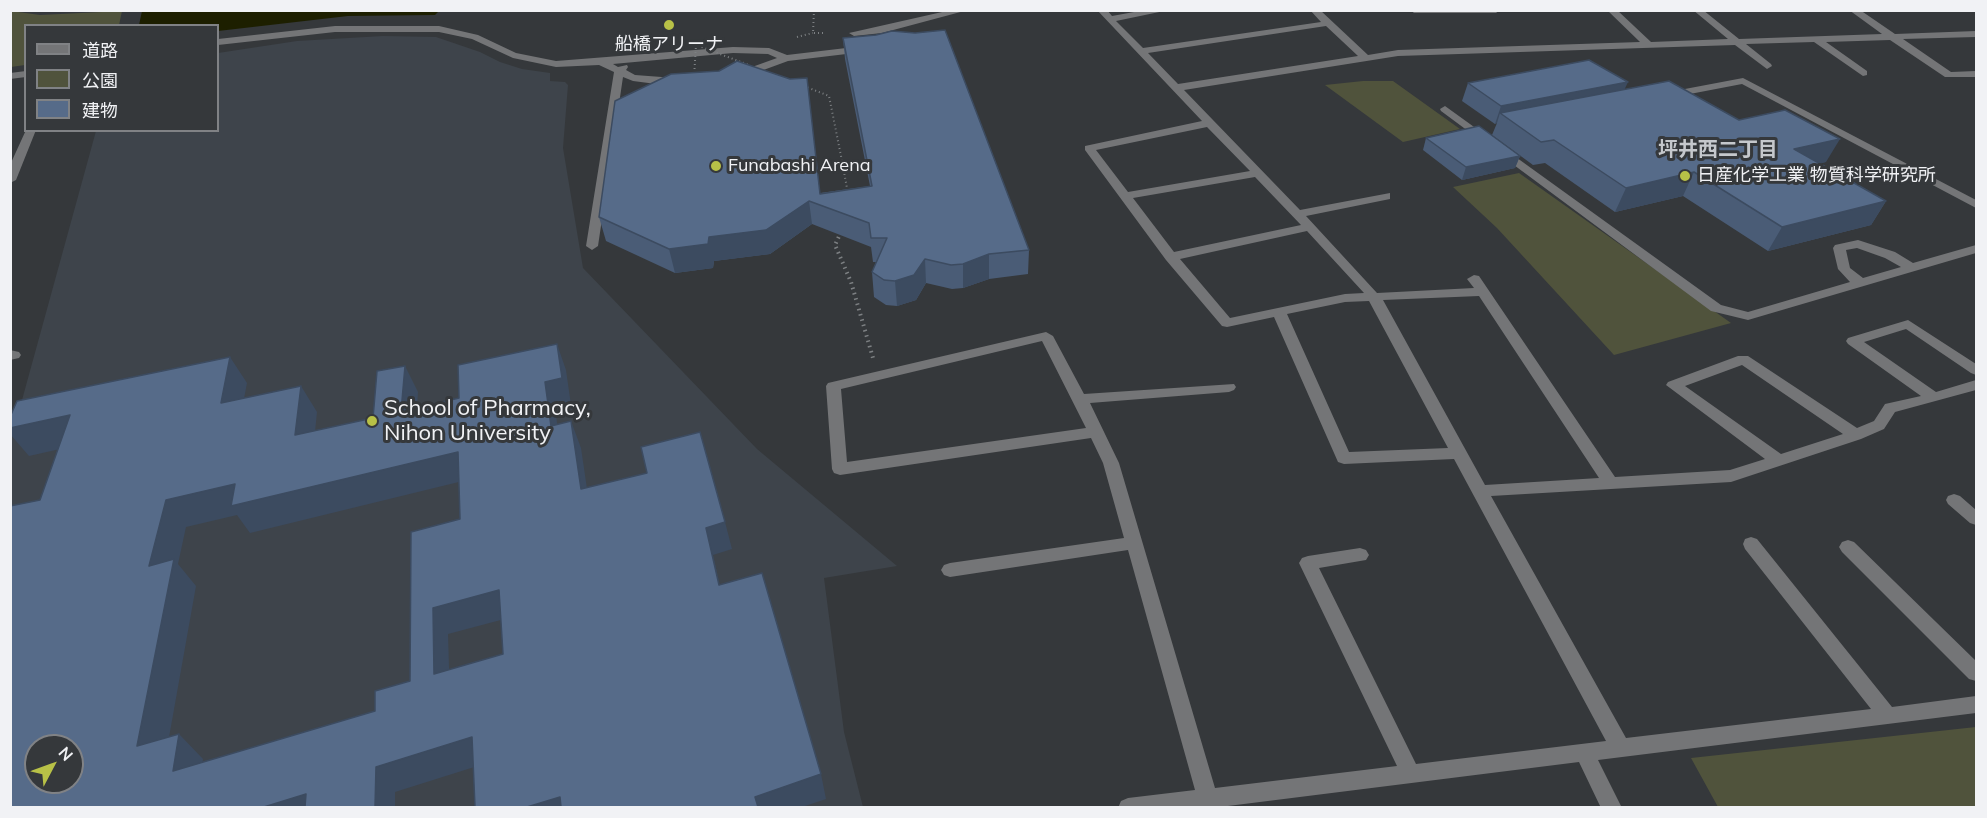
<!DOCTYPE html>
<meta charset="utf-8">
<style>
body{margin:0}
#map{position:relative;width:1987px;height:818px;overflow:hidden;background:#35383b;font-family:Mulish,"Noto Sans JP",sans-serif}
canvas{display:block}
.frame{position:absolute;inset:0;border:12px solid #f1f2f5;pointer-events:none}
.legend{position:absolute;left:24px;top:24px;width:195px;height:108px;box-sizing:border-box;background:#35383b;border:2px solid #808285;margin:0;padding:8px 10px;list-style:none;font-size:18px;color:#f1f2f5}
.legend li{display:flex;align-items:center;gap:12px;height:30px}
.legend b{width:30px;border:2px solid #808285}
.north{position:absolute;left:24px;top:734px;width:60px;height:60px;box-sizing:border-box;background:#35383b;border:2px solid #808285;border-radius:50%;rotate:49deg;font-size:16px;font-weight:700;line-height:24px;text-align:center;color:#f1f2f5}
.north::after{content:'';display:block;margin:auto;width:21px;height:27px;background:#b8c147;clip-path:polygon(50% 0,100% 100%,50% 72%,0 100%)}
</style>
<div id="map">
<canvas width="1987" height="818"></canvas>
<div class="frame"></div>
<ul class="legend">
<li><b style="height:8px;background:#747577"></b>道路</li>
<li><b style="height:16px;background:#50533c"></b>公園</li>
<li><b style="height:16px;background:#566b89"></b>建物</li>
</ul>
<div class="north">N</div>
</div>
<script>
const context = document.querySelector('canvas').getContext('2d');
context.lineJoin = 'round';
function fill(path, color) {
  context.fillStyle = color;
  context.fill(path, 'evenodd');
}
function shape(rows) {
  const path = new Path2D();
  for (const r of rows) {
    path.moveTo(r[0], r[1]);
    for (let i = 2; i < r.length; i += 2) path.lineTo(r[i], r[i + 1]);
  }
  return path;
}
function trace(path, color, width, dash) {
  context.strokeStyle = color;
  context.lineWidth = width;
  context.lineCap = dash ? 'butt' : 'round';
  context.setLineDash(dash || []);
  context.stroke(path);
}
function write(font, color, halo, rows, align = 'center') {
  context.font = font + ' Mulish,"Noto Sans JP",sans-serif';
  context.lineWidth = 6;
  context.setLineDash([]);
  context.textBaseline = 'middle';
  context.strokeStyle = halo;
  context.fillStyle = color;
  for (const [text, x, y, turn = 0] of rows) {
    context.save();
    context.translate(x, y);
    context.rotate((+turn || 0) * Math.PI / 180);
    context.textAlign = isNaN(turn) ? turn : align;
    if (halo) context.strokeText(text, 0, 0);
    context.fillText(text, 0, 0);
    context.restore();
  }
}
fill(shape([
 [383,36,436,37,480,52,500,62,522,69,550,73,550,81,565,82,568,85,563,148,583,268,757,449,897,566,824,578,844,732,863,807,11,808,11,440,96,131,218,130,218,53,297,41],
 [36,746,72,746,72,782,36,782]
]), '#3e444b');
fill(shape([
 [11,11,40,15,122,11,119,25,26,26,25,65,11,67],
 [1363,81,1393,81,1460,129,1403,142,1325,85],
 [1519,173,1731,323,1614,355,1497,228,1453,187],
 [1976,727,1976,807,1718,807,1691,758]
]), '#50533c');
fill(shape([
 [142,11,142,10,439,11,435,15,348,16,218,31,218,26,139,25]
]), '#1d1f00');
trace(shape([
 [814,10,813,33,826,33],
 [797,37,813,33],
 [843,166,848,194]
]), '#7d8083', 2, [1, 3]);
trace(shape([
 [841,232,835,245,851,282,873,358]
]), '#7d8083', 4, [1.5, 4]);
fill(shape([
 [951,10,968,10,882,33,854,36,849,33,951,10],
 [1097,10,1107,10,1112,16,1145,10,1169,10,1116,21,1143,48,1321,22,1310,10,1320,10,1368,55,1398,50,1640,42,1607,10,1617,10,1651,42,1728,39,1693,10,1703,10,1739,39,1882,34,1849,10,1860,10,1895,34,1976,31,1976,37,1903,39,1951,72,1976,71,1976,77,1945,77,1890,40,1826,42,1867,71,1867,75,1863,76,1814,42,1746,44,1771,64,1772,66,1767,69,1735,45,1398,56,1184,90,1300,210,1390,193,1390,199,1306,216,1377,293,1474,288,1467,279,1474,275,1479,276,1615,477,1730,470,1765,459,1666,385,1668,382,1738,356,1748,356,1857,428,1874,421,1885,404,1921,396,1848,344,1846,341,1848,338,1908,320,1976,364,1976,375,1971,373,1906,329,1864,342,1936,392,1976,380,1976,390,1895,412,1884,429,1861,439,1731,482,1491,496,1626,738,1871,709,1745,549,1743,544,1745,539,1751,537,1757,539,1892,707,1976,696,1976,713,1598,760,1622,808,1601,808,1579,762,1212,808,1118,808,1121,801,1128,798,1195,790,1128,550,950,577,944,575,941,570,944,565,950,563,1124,538,1103,463,1091,438,840,475,834,473,832,469,826,386,828,383,1046,332,1053,336,1084,394,1234,384,1236,387,1234,390,1229,392,1090,403,1119,463,1215,788,1397,766,1299,563,1302,558,1308,556,1360,548,1366,550,1369,555,1366,560,1319,568,1416,764,1606,741,1454,459,1344,464,1338,462,1274,317,1227,327,1222,326,1166,260,1085,150,1085,146,1202,121,1097,10],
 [1326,26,1358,56,1178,84,1148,53,1326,26],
 [1207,127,1250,171,1128,192,1096,150,1207,127],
 [1255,177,1301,225,1174,252,1133,198,1255,177],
 [1307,231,1364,293,1345,294,1230,318,1180,259,1307,231],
 [1479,296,1599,478,1485,485,1383,300,1479,296],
 [1369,301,1448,448,1349,452,1287,314,1345,302,1369,301],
 [1042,341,1086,428,847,462,841,389,1042,341],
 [1742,365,1843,434,1781,454,1685,386,1742,365],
 [1410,10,1500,10,1496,13,1414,13,1410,10],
 [335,26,439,26,478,35,516,53,556,61,733,47,769,48,787,55,863,46,868,49,863,52,788,61,758,72,740,75,735,72,736,70,752,67,777,58,768,54,733,53,613,64,618,67,627,65,628,67,626,70,635,75,675,78,680,81,664,85,633,81,623,77,598,246,592,250,586,246,614,72,599,65,556,67,513,58,472,39,439,32,335,32,218,45,218,39,335,26],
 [26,71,26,77,10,79,10,73,26,71],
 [1743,78,1976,200,1976,208,1742,84,1669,98,1664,95,1669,92,1743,78],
 [1445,106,1721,305,1748,312,1850,282,1838,269,1833,248,1835,245,1858,240,1895,252,1913,263,1976,245,1976,253,1748,320,1711,311,1441,111,1440,109,1445,106],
 [1857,248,1885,258,1901,267,1863,278,1850,268,1846,250,1857,248],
 [26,130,36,130,16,180,10,183,10,165,26,130],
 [10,350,19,352,21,355,19,358,10,360,10,350],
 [1954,494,1960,496,1976,510,1976,525,1970,523,1948,504,1946,500,1948,496,1954,494],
 [1848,540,1854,542,1976,661,1976,681,1969,679,1842,552,1839,547,1842,542,1848,540]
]), '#747577');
trace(shape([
 [683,40,749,65],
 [694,77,696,45],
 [804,86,829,96,843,166]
]), '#7d8083', 2, [1, 3]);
fill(shape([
 [843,38,1029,250,1028,274,989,279,963,288,952,289,926,283,916,300,897,306,886,305,874,297,872,272,876,262,873,262,871,247,812,224,770,254,714,261,713,268,675,273,606,241,599,217,820,193,870,186,845,59],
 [1468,83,1625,89,1739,120,1826,162,1819,163,1886,201,1871,225,1768,251,1683,196,1615,212,1545,163,1533,165,1492,135,1497,123,1495,124,1462,101],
 [1426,138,1520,156,1515,168,1462,180,1423,150]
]), '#4a5c76');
fill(shape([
 [1628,82,1620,99,1500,113,1497,123,1495,124,1501,106],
 [1840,139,1826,162,1781,172,1794,149],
 [1520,156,1515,168,1462,180,1466,167],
 [1694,172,1683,196,1615,212,1626,188],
 [809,201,812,224,770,254,714,261,713,268,675,273,669,249,709,237],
 [1886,201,1871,225,1768,251,1782,227],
 [989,254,989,279,963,288,963,264],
 [925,259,926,283,916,300,897,306,895,281],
 [557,344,566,370,571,405,555,408,561,453,551,426,545,382],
 [230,357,247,383,238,430,221,403],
 [405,366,418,392,415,438,401,412],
 [301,386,317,412,312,462,295,435],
 [70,415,91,442,29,456,10,434,10,428],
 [571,421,581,448,591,516,581,489],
 [458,452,471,479,250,533,237,515,186,527,178,564,196,586,163,771,137,746,149,566,166,500,235,484],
 [725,522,732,549,713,555,726,612,706,528],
 [499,590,512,617,448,634,450,700,434,674,433,608],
 [179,734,203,759,198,796,173,771],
 [472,737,487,763,395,792,395,807,375,807,376,767],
 [821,774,826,799,802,807,758,807,755,797],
 [306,794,318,807,264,807],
 [560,797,566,807,527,807]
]), '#3c4b60');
const building = shape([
 [945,30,1029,250,989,254,963,264,951,265,925,259,914,275,895,281,884,280,872,272,887,238,871,238,869,223,809,201,766,230,709,237,708,244,669,249,599,217,615,101,671,74,719,71,737,61,790,79,807,78,820,194,872,186,843,38,876,35,892,31,915,33,945,30],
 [1589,60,1628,82,1501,106,1468,83,1589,60],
 [1669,81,1739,120,1785,110,1840,139,1794,149,1886,201,1782,227,1694,172,1626,188,1554,140,1541,142,1500,113,1669,81],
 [1479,126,1520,156,1466,167,1426,138,1479,126],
 [557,344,562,378,545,382,551,426,571,421,581,489,647,473,641,447,700,432,725,522,706,528,719,585,762,573,821,774,755,797,758,807,561,807,560,797,527,807,475,807,472,737,376,767,375,807,305,807,306,794,264,807,10,807,10,506,40,500,70,415,10,428,10,417,17,401,230,357,221,403,301,386,295,435,373,418,377,371,405,366,401,412,459,398,458,365,557,344],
 [458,452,460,519,411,532,410,681,375,691,375,711,173,771,179,734,137,746,174,559,149,566,166,500,235,484,231,506,458,452],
 [499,590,503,654,434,674,433,608,499,590],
 [36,746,72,746,72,782,36,782,36,746]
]);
fill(building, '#566b89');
trace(building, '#3c4b60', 1.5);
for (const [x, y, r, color] of [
 [669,25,6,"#b8c147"],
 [716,166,6,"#b8c147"],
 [1685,176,6,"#b8c147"],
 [372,421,6,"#b8c147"]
]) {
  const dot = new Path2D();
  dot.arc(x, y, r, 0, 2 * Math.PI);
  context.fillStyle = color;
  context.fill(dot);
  trace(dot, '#35383b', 2);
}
write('18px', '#f1f2f5', '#35383b', [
 ["船橋アリーナ",669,45,"center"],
 ["Funabashi Arena",728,166],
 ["日産化学工業 物質科学研究所",1697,176]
], 'left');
write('bold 20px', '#c5c8cc', '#35383b', [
 ["坪井西二丁目",1718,150]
]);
write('22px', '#f1f2f5', '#35383b', [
 ["School of Pharmacy,",384,408],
 ["Nihon University",384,433]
], 'left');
</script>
